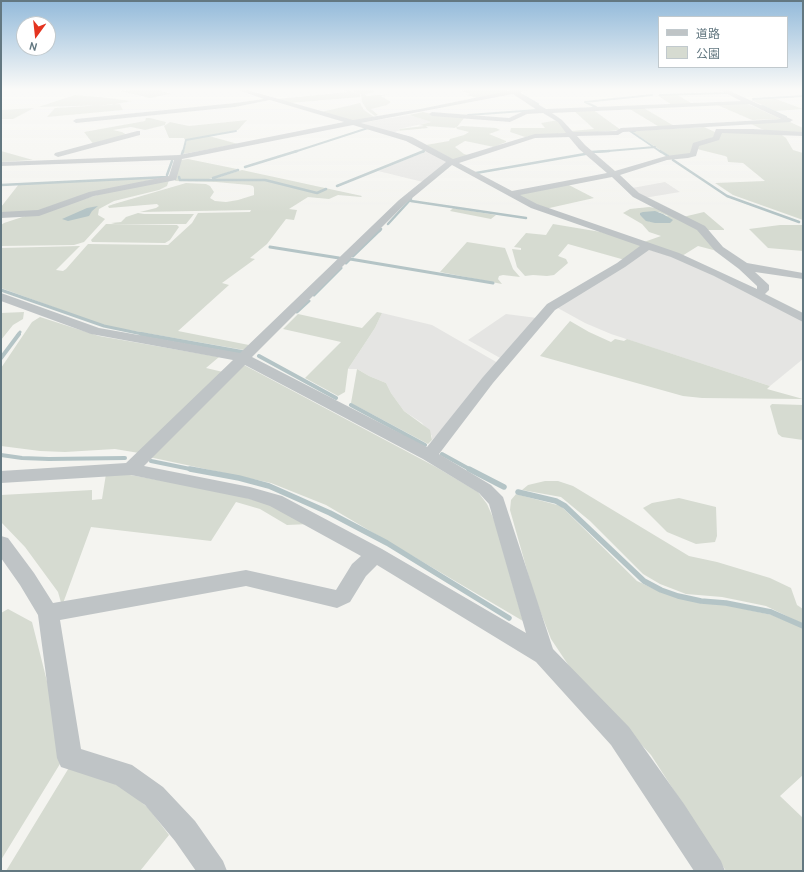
<!DOCTYPE html>
<meta charset="utf-8">
<style>
body{margin:0}
#map{position:relative;width:804px;height:872px;overflow:hidden;background:#f4f4f0;font-family:Cabin,"Noto Sans JP",sans-serif}
canvas{display:block}
.frame{position:absolute;inset:0;border:2px solid #637881;pointer-events:none}
.legend{position:absolute;left:658px;top:16px;width:130px;height:52px;box-sizing:border-box;background:#fff;border:1px solid #c1c9cd;margin:0;padding:5px 7px;list-style:none;font-size:12px;color:#637881}
.legend li{display:flex;align-items:center;gap:8px;height:20px}
.legend b{width:20px;border:1px solid #c1c9cd}
.north{position:absolute;left:16px;top:16px;width:40px;height:40px;box-sizing:border-box;background:#fff;border:1px solid #c1c9cd;border-radius:50%;rotate:195deg;font-size:11px;font-weight:700;line-height:16px;text-align:center;color:#637881}
.north::after{content:'';display:block;margin:auto;width:14px;height:18px;background:#e43420;clip-path:polygon(50% 0,100% 100%,50% 72%,0 100%)}
</style>
<div id="map">
<canvas width="804" height="872"></canvas>
<div class="frame"></div>
<ul class="legend">
<li><b style="height:5px;background:#bfc4c6"></b>道路</li>
<li><b style="height:11px;background:#d6dbd1"></b>公園</li>
</ul>
<div class="north">N</div>
</div>
<script>
const context = document.querySelector('canvas').getContext('2d');
context.lineJoin = 'round';
function fill(path, color) {
  context.fillStyle = color;
  context.fill(path, 'evenodd');
}
function shape(rows) {
  const path = new Path2D();
  for (const r of rows) {
    path.moveTo(r[0], r[1]);
    for (let i = 2; i < r.length; i += 2) path.lineTo(r[i], r[i + 1]);
  }
  return path;
}
function trace(path, color, width, dash) {
  context.strokeStyle = color;
  context.lineWidth = width;
  context.lineCap = dash ? 'butt' : 'round';
  context.setLineDash(dash || []);
  context.stroke(path);
}
fill(shape([
 [409,115,432,122,398,129,400,130,393,133,360,123],
 [427,151,448,163,423,182,378,171],
 [665,182,680,192,644,198,632,188],
 [647,249,680,259,792,314,803,322,803,359,770,386,611,334,585,323,556,307],
 [382,313,432,325,498,363,444,429,432,440,432,436,422,423,404,411,391,393,386,383,369,376,357,369,348,369,375,328],
 [506,314,537,318,502,359,468,340]
]), '#e5e5e3');
fill(shape([
 [131,90,158,90,171,94,150,98,120,91],
 [342,90,350,90,352,92,360,94,360,97,290,103,277,99,348,92],
 [353,90,375,90,372,93,365,94,366,96,391,94,381,96,391,102,387,105,371,109,378,115,375,116,367,110,362,102,361,94,354,92],
 [466,90,506,90,509,92,477,98,466,95,471,94,461,91],
 [75,95,99,97,132,101,111,105,38,107],
 [657,95,677,95,693,104,672,105],
 [776,99,803,109,775,111,751,100],
 [360,103,364,110,374,117,355,121,321,112],
 [746,103,781,119,752,120,715,104],
 [120,104,123,110,47,117,55,108],
 [642,107,676,127,661,128,628,108],
 [34,108,13,119,1,119,1,110],
 [592,109,621,130,574,134,571,131,594,129,573,110],
 [423,112,441,116,465,117,457,127,462,126,496,128,500,130,489,134,506,141,506,142,494,147,465,141,455,147,464,154,468,155,454,160,426,145,449,141,450,139,464,135,469,132,457,129,456,127,455,128,426,126,428,128,397,131,400,131,399,129,424,126,419,125,431,122,409,115],
 [146,118,150,118,166,122,165,125,145,130,131,127,113,130,122,132,127,135,94,145,84,132,145,121],
 [247,120,238,130,185,140,184,138,169,138,164,126,170,122,189,126],
 [558,120,568,133,525,137,510,132,511,128,545,128,541,123],
 [788,121,803,128,803,133,766,131,749,123],
 [704,127,715,132,715,137,699,142,690,154,671,157,631,131],
 [723,131,782,135,786,138,793,150,803,153,803,220,733,195,715,183,765,181,743,163,728,162,727,157,725,156,697,149,698,146],
 [209,136,238,144,183,154,187,140],
 [1,151,33,160,1,162],
 [188,159,237,169,209,179,184,180,209,180,242,170,362,196,361,197,338,195,329,199,308,197,289,209,297,210,294,220,286,219,267,244,250,258,255,259,222,283,229,285,178,331,249,345,244,350,105,326,1,288,1,248,80,246,56,270,63,271,66,269,88,244,168,245,192,223,198,213,250,212,251,210,140,212,156,208,159,206,157,204,109,208,108,206,114,204,186,183,206,184,210,186,214,192,210,198,215,201,226,202,238,200,254,195,254,188,253,186,249,185,216,182,175,181,181,160],
 [166,177,142,182,46,210,1,214,1,207,19,184],
 [169,180,167,186,159,190,114,201,99,209,98,215,105,219,84,242,74,245,1,246,1,225,4,223,92,194],
 [567,184,594,198,545,209,515,195],
 [649,207,656,208,698,228,721,252,698,246,682,256,644,242,661,236,649,232,642,224,623,213,630,209],
 [659,212,668,216,650,222,640,215],
 [453,208,496,215,491,219,450,211],
 [704,212,724,229,724,230,705,230,683,217],
 [138,213,144,214,194,214,186,224,115,224,111,223,121,222,126,217],
 [106,224,177,225,179,227,170,240,165,243,92,242,91,240],
 [553,224,601,232,643,245,625,260,568,244,558,256,566,259,568,263,554,275,547,276,533,275,525,276,517,267,512,249,521,250,521,248,514,247,526,233,546,235],
 [780,225,803,225,803,251,768,248,749,229],
 [467,242,505,248,513,269,520,277,503,275,499,276,498,279,502,284,440,272],
 [24,312,23,319,13,325,1,340,1,313],
 [377,312,382,313,375,328,348,369,345,392,338,396,305,378,341,342,283,329,298,314,362,328],
 [40,317,99,336,219,357,206,368,223,372,139,453,115,449,65,452,40,451,1,446,1,368,32,322],
 [570,321,589,332,611,342,615,339,624,341,627,339,770,386,767,389,803,399,702,398,683,396,540,356],
 [244,365,436,467,478,492,487,504,495,522,523,621,326,505,271,483,149,457],
 [357,369,369,376,386,383,391,393,404,411,430,430,432,440,428,444,351,403],
 [772,404,803,405,803,440,782,437,778,434,770,406],
 [119,473,226,492,278,507,309,524,287,525,260,509,236,502,211,541,91,527,62,606,58,592,25,547,1,522,1,495,92,490,92,500,102,499,106,474],
 [545,481,558,481,573,486,689,556,717,562,770,578,791,588,797,605,803,609,803,624,766,606,722,597,686,594,660,584,643,574,590,521,561,497,522,490,528,485],
 [516,494,561,506,637,581,661,592,699,603,726,605,772,615,803,628,803,775,780,796,803,818,803,871,726,871,651,755,571,669,551,639,534,595,510,510,511,500],
 [679,498,716,507,717,536,715,542,696,544,667,532,643,508,652,503],
 [8,609,32,622,55,713,63,759,1,860,1,613],
 [70,766,127,789,149,809,169,835,140,871,6,871]
]), '#d6dbd1');
fill(shape([
 [98,206,92,211,89,216,68,221,62,219,87,208],
 [655,211,663,214,673,220,670,223,655,223,646,221,640,215,640,213,643,212]
]), '#b4c4c6');
trace(shape([
 [519,93,538,104],
 [660,95,726,93],
 [753,99,803,96],
 [762,106,786,117],
 [592,108,596,107,585,102,652,95],
 [468,115,537,110],
 [635,131,630,131,661,152],
 [183,152,186,140,236,131],
 [294,152,368,128],
 [423,152,424,151],
 [596,152,655,147]
]), '#b4c4c6', 2);
trace(shape([
 [660,151,668,156],
 [591,152,609,151],
 [182,154,183,151],
 [673,160,727,196,799,222],
 [245,167,297,151],
 [476,173,585,154],
 [167,175,172,161],
 [179,177,180,180,265,180,317,193,326,189],
 [213,178,238,170],
 [1,185,167,177],
 [337,186,424,151],
 [411,201,526,218],
 [388,224,411,199],
 [379,231,381,229]
]), '#b4c4c6', 2.5);
trace(shape([
 [270,247,339,258],
 [353,256,380,230],
 [346,263,350,259,493,283],
 [1,290,104,326,147,335],
 [314,295,341,268],
 [297,312,309,301],
 [18,335,20,332]
]), '#b4c4c6', 3);
trace(shape([
 [141,334,242,352],
 [259,356,336,398],
 [1,358,19,334],
 [351,405,425,445],
 [442,454,471,470],
 [1,455,22,458,49,459,125,458],
 [151,461,195,470]
]), '#b4c4c6', 4);
trace(shape([
 [190,469,239,478,269,486,330,513,387,543,509,618],
 [469,469,504,487],
 [518,492,556,501,565,506,644,581,661,590,678,596,701,601,726,603,771,612,803,626]
]), '#b4c4c6', 5.5);
fill(shape([
 [238,90,247,90,353,120,420,109,509,91,508,90,527,90,519,93,546,109,741,101,720,90,728,90,793,120,790,122,623,132,618,135,577,136,585,145,615,171,666,156,690,153,693,143,713,137,716,129,753,129,803,132,803,136,722,133,719,140,699,146,696,156,688,158,667,160,620,175,639,193,705,226,723,247,747,263,803,273,803,279,755,272,769,285,769,290,765,294,803,313,803,322,714,276,671,257,649,250,625,267,555,310,493,383,439,454,491,485,503,497,553,649,629,727,684,804,721,861,725,871,694,871,611,745,536,662,377,565,366,576,350,602,337,608,246,586,60,620,81,749,132,765,163,787,195,821,223,861,227,871,196,871,175,841,145,805,116,785,61,767,57,758,38,615,20,585,1,558,1,536,8,538,34,573,53,603,246,570,336,590,352,564,361,556,270,506,249,499,131,475,1,483,1,471,126,463,233,360,91,334,1,301,1,293,99,328,240,353,399,200,446,162,406,141,353,125,182,159,176,180,94,196,39,216,1,218,1,212,38,210,89,192,169,176,174,160,1,166,1,162,179,155,344,122,270,100,235,107,76,123,73,121,76,119,235,103,264,99,238,90],
 [513,94,537,110,524,111,509,118,432,112,429,114,432,116,510,122,527,114,543,113,558,122,566,133,535,134,453,159,412,137,361,123,513,94],
 [749,104,781,119,621,128,616,131,573,132,562,120,552,113,749,104],
 [569,137,579,149,607,173,512,191,459,163,535,138,569,137],
 [452,165,531,208,640,246,617,263,547,304,483,377,427,447,252,357,405,204,452,165],
 [612,177,633,197,697,230,715,251,739,269,757,286,757,289,679,253,537,204,520,195,612,177],
 [245,365,423,459,479,493,489,504,526,633,382,549,282,496,250,487,144,466,245,365],
 [137,131,140,131,140,135,58,157,54,155,55,153,137,131]
]), '#bfc4c6');
const sky = context.createLinearGradient(0, 0, 0, 212);
sky.addColorStop(0, '#93bada');
sky.addColorStop(0.42, '#fafaf8');
sky.addColorStop(1, '#fafaf800');
context.fillStyle = sky;
context.fillRect(0, 0, 804, 212);
</script>
